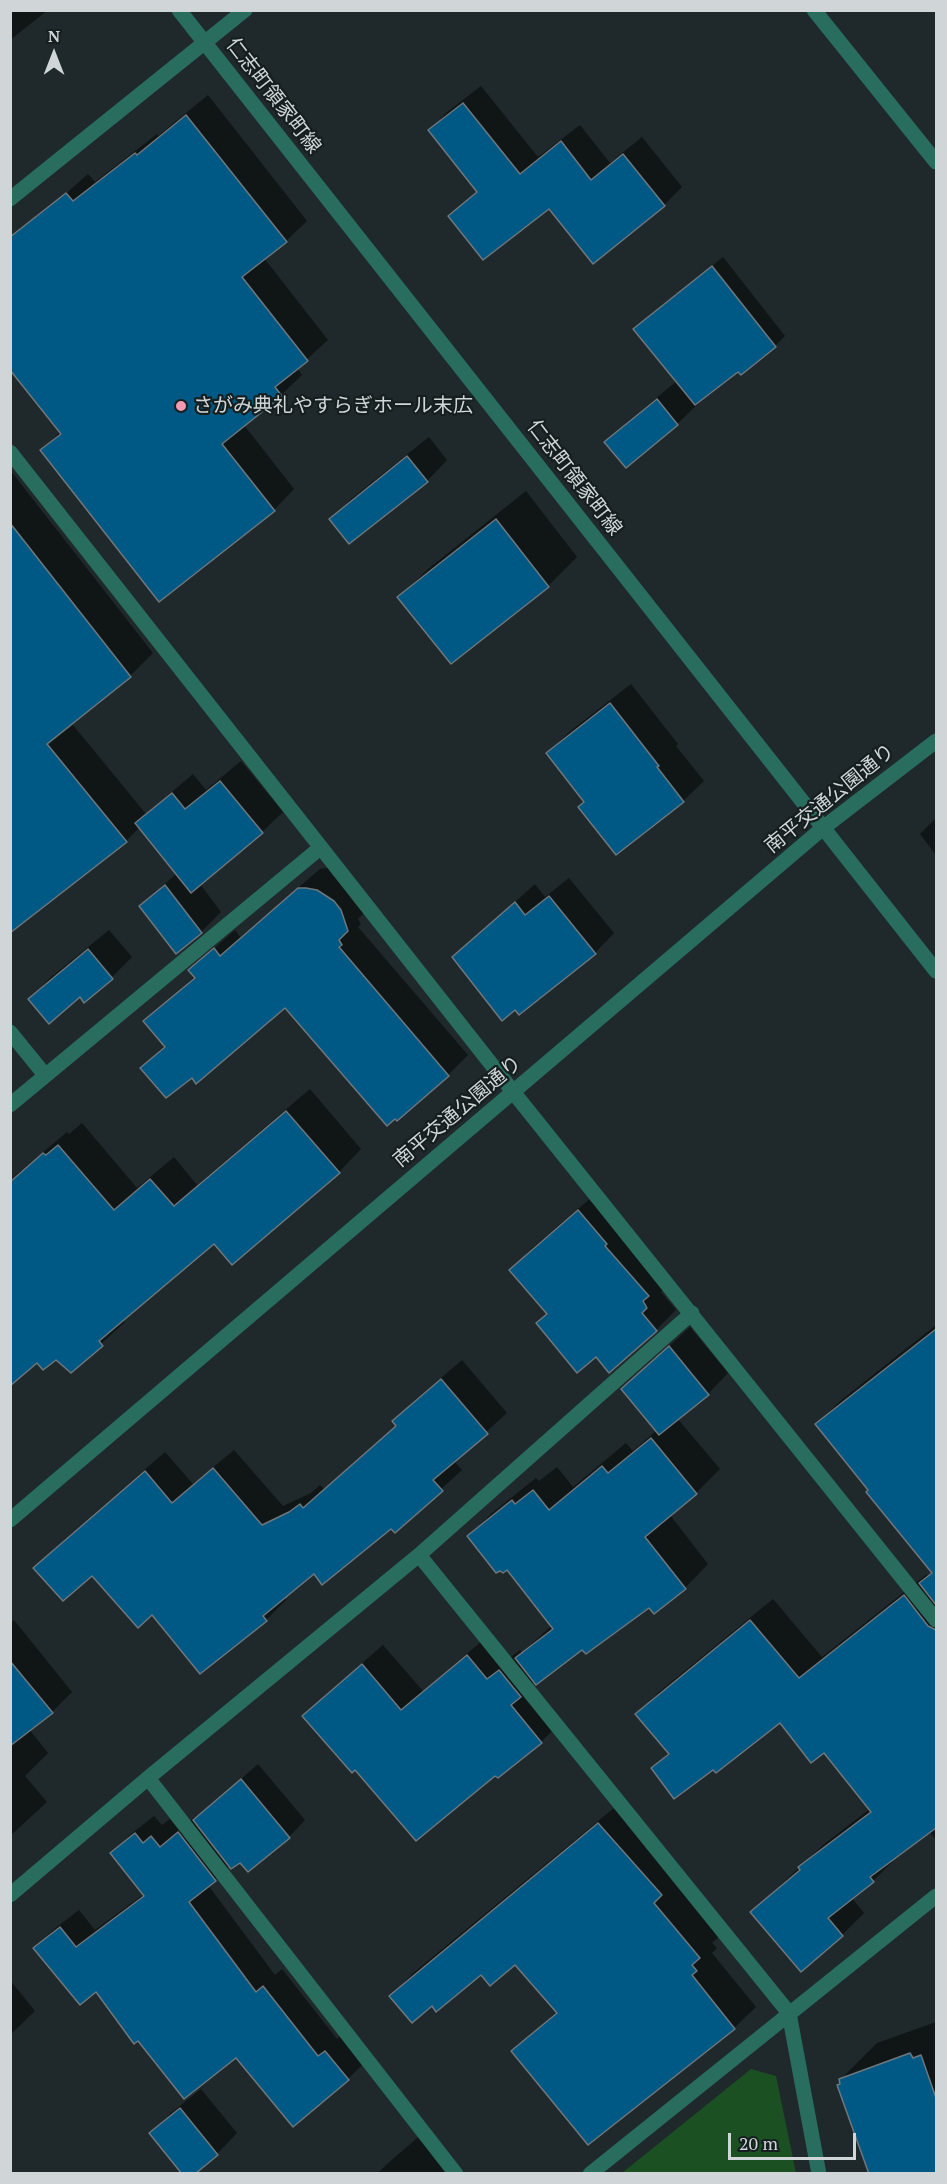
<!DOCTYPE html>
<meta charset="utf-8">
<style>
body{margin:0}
#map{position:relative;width:947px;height:2184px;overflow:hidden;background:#1f282a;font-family:"PT Serif",serif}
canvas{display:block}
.frame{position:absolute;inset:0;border:12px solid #d0d6d7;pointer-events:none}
.north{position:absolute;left:24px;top:24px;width:60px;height:60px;-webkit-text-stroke:4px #151f20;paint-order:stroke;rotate:0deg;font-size:16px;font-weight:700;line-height:24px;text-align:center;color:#d0d6d7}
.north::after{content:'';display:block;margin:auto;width:21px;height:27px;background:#d0d6d7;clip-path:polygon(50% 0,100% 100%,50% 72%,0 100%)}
.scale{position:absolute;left:728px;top:2133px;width:128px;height:27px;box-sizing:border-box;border:3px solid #d0d6d7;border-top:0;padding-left:8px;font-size:18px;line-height:21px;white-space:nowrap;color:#d0d6d7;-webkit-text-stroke:4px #151f20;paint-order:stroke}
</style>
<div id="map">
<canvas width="947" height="2184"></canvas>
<div class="frame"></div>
<div class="north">N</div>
<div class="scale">20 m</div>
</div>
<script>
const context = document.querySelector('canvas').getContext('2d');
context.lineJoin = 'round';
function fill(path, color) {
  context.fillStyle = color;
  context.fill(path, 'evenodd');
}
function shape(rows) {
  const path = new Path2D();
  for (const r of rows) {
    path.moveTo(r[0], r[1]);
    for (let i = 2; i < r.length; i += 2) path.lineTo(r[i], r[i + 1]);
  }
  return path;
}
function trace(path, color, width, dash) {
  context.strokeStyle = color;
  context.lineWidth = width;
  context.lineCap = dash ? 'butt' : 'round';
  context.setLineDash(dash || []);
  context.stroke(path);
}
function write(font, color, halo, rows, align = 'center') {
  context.font = font + ' "PT Serif","Noto Sans JP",serif';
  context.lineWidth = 4.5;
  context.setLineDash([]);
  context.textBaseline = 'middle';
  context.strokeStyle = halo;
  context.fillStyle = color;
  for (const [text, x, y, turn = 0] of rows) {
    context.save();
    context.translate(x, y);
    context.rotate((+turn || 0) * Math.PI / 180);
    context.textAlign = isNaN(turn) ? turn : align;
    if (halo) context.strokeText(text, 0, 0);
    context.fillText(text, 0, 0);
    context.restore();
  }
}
fill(shape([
 [751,2069,776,2076,796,2173,622,2173]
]), '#1b5023');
fill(shape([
 [10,10,48,10,10,40],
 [481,86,538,157,580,125,610,163,642,137,682,187,664,205,549,207,450,216,478,190,430,130,447,112],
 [208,95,307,221,286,241,264,258,328,340,297,368,302,375,281,395,244,425,294,489,274,510,160,599,42,450,61,431,10,243,88,174,95,182,157,134,158,136],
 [723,257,785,336,775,346,739,370,696,402,698,404,677,424,626,466,606,442,627,422,677,381,635,329],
 [429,437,447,460,427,481,349,542,331,519,351,499],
 [10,470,153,653,130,676,36,750,10,718],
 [526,491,577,557,548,586,451,662,399,597,428,569],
 [631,684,678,744,676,746,704,781,683,801,586,802,548,753,568,733],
 [73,725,146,814,193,774,206,790,241,761,283,812,262,832,200,884,221,912,201,932,141,906,177,873,140,827,126,841,10,775],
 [936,818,936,855,920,834],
 [327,868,338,871,367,910,358,919,361,924,358,927,468,1055,448,1075,285,1006,192,1076,142,1068,165,1045,145,1021,195,976,190,970,235,930,240,937,320,869],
 [569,878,614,933,595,953,454,957,535,884,545,897],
 [109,930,132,957,112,977,85,1000,81,995,30,999,50,978],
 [310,1089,361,1149,339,1172,214,1242,122,1319,125,1322,71,1371,56,1358,37,1361,10,1384,10,1180,67,1132,69,1134,82,1123,137,1188,174,1157,197,1185],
 [599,1191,667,1286,661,1292,676,1310,656,1330,596,1355,548,1313,511,1270,531,1249],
 [936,1325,936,1840,929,1831,894,1857,895,1859,873,1881,852,1898,864,1913,842,1935,752,1912,823,1845,871,1808,824,1751,780,1721,713,1768,653,1768,669,1752,637,1714,659,1692,773,1599,822,1657,927,1574,928,1576,932,1571,817,1424,839,1402],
 [690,1327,728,1373,708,1394,677,1418,720,1469,696,1493,670,1515,708,1564,685,1588,650,1606,582,1647,535,1681,531,1685,561,1722,541,1742,495,1773,356,1768,304,1716,324,1696,383,1645,423,1691,488,1636,508,1659,520,1650,522,1653,552,1625,507,1568,469,1536,492,1513,536,1478,539,1481,557,1467,573,1487,626,1443,633,1451,657,1430,623,1389],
 [462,1360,507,1413,454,1461,462,1470,395,1531,391,1527,314,1572,284,1597,286,1600,266,1620,238,1643,152,1613,92,1574,35,1568,55,1548,165,1452,193,1484,234,1450,283,1506,311,1493,320,1485,324,1489,397,1425,394,1421,414,1401],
 [14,1620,72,1692,52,1712,29,1729,48,1753,25,1776,47,1802,10,1836,10,1623],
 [258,1764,305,1820,289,1837,230,1865,208,1885,275,1975,282,1969,337,2039,344,2033,366,2061,348,2079,236,2056,97,1989,35,1948,53,1930,79,1910,95,1930,144,1894,112,1853,130,1835,154,1816,162,1825,170,1819,179,1830,197,1815,198,1817],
 [620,1803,720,1936,712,1943,717,1948,712,1953,756,2007,734,2028,513,2051,557,2011,515,1963,481,1973,432,2004,391,1996,412,1974],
 [10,1980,35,2011,10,2035],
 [936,2022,936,2174,871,2174,841,2079,877,2043],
 [201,2089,237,2133,217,2154,192,2174,151,2133,171,2113],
 [423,2133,448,2174,377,2174,387,2164]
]), '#0007');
const building = shape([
 [463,103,520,174,561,141,591,180,623,154,665,206,593,264,549,209,483,260,448,216,477,192,428,130,463,103],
 [186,115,287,242,242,277,308,361,275,387,282,396,222,444,275,511,159,602,40,450,61,434,10,370,10,237,66,193,73,201,135,153,137,155,186,115],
 [712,266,776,347,741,375,738,372,695,405,633,329,712,266],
 [657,399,678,425,626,468,604,442,657,399],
 [407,456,428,482,349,544,329,519,407,456],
 [496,519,549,587,451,664,397,597,496,519],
 [10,523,131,677,47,744,127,842,10,933,10,523],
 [610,703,659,766,657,767,684,802,616,855,578,807,584,802,546,753,610,703],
 [220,781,263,833,191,893,135,823,172,793,185,809,220,781],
 [165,885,202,933,176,954,139,906,165,885],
 [298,888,306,888,317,890,334,901,341,910,348,931,339,940,342,945,339,947,449,1076,397,1121,395,1119,387,1126,285,1008,196,1084,192,1078,166,1098,140,1068,165,1047,143,1021,195,978,188,970,214,948,220,956,298,888],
 [549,896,596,954,519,1015,515,1010,502,1021,452,957,515,902,525,915,549,896],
 [88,949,113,979,84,1003,80,997,49,1024,28,999,88,949],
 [286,1111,340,1173,232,1265,214,1244,99,1341,103,1346,71,1373,56,1360,43,1370,37,1363,10,1386,10,1182,43,1153,46,1155,58,1145,114,1210,150,1179,174,1206,286,1111],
 [578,1210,607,1244,605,1246,649,1296,643,1301,647,1308,642,1313,657,1331,609,1373,596,1357,577,1373,536,1323,547,1314,509,1270,578,1210],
 [936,1329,936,1605,919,1583,932,1573,866,1492,868,1490,815,1424,936,1329],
 [669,1346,709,1395,659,1435,621,1389,669,1346],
 [441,1379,488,1434,433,1480,443,1491,395,1533,391,1529,322,1585,314,1574,263,1616,267,1621,200,1674,152,1615,138,1628,92,1576,63,1601,33,1568,145,1471,172,1503,213,1468,262,1525,289,1512,300,1504,303,1508,396,1426,392,1421,441,1379],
 [651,1438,697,1494,645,1537,686,1589,654,1614,649,1608,586,1654,582,1650,536,1685,515,1658,553,1629,507,1570,503,1573,500,1571,496,1573,467,1536,512,1500,515,1504,533,1490,549,1510,602,1466,608,1473,651,1438],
 [904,1595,928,1626,936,1630,936,1828,870,1877,874,1882,828,1918,843,1936,801,1972,750,1912,800,1870,798,1867,871,1812,824,1753,811,1763,780,1723,716,1773,713,1770,674,1799,651,1768,669,1754,635,1714,750,1620,799,1678,904,1595],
 [467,1655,487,1679,499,1670,521,1697,511,1705,542,1743,498,1778,495,1776,416,1841,355,1770,352,1773,302,1716,362,1664,401,1710,467,1655],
 [10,1661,53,1713,10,1746,10,1661],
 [241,1779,290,1838,248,1872,240,1863,231,1869,193,1820,241,1779],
 [598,1823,662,1895,654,1903,700,1958,692,1965,697,1971,692,1975,735,2029,588,2145,511,2051,557,2013,515,1965,490,1986,481,1975,436,2012,432,2006,412,2023,389,1996,598,1823],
 [178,1832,216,1881,189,1902,256,1992,263,1986,318,2056,325,2051,349,2080,293,2127,236,2058,184,2099,138,2041,134,2044,96,1992,80,2005,33,1948,60,1927,76,1947,144,1896,110,1853,135,1833,143,1843,151,1836,160,1847,178,1832],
 [910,2053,913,2058,921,2055,936,2098,936,2174,869,2174,837,2085,840,2084,839,2079,910,2053],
 [180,2108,218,2155,195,2174,182,2174,149,2133,180,2108]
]);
fill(building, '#005984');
trace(building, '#6e777d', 1.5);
trace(shape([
 [814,10,936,162],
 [10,452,514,1093,936,1620],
 [10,1032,45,1075],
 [10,1105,320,848],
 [419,1555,789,2013,819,2174],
 [148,1778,456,2174],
 [10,1895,148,1778,419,1555,692,1313],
 [590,2174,936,1896]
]), '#296d5f', 15);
trace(shape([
 [179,10,936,971],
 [10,199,245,10],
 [10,1520,823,828,936,741]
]), '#296d5f', 15);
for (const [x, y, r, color] of [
 [181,406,6,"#f19ab1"]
]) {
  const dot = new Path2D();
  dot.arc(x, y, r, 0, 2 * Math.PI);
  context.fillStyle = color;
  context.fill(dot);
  trace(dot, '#151f20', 2);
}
write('20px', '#d0d6d7', '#151f20', [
 ["仁志町領家町線",273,96,52],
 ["仁志町領家町線",574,478,52],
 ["南平交通公園通り",830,799,-39],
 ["南平交通公園通り",458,1112,-40]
]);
write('20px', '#d0d6d7', '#151f20', [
 ["さがみ典礼やすらぎホール末広",193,406]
], 'left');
</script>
